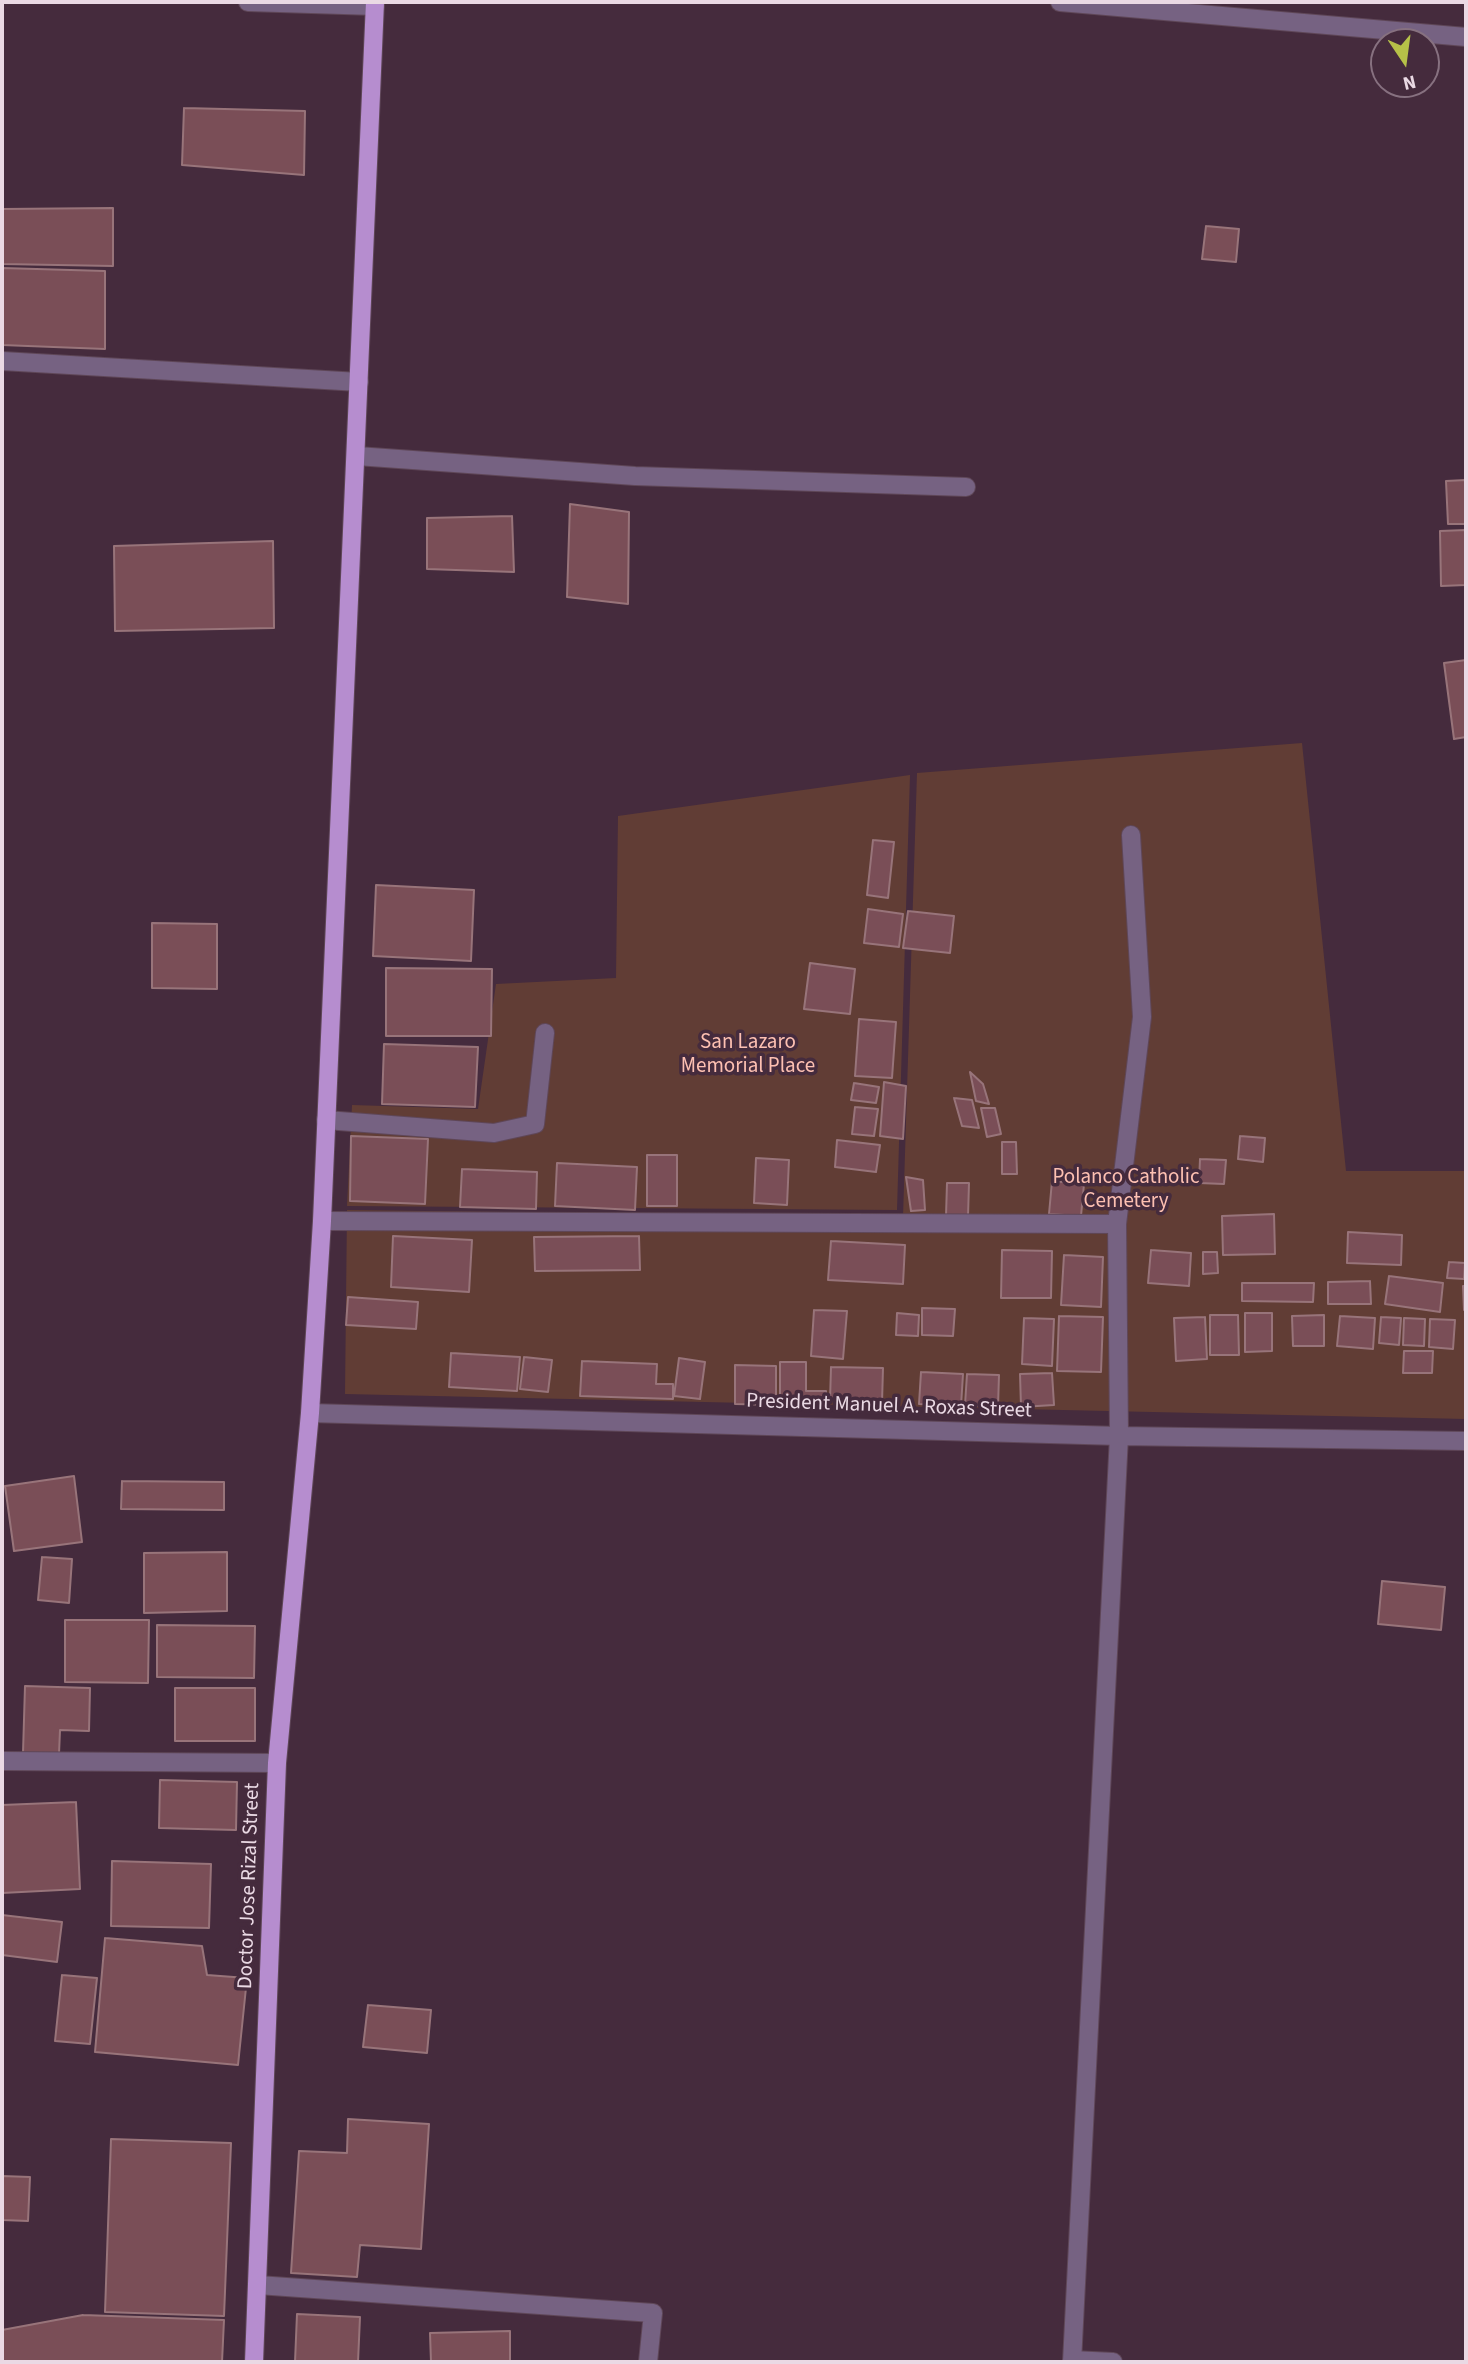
<!DOCTYPE html>
<style>
body{margin:0}
#map{position:relative;width:1468px;height:2364px;overflow:hidden;background:#452b3d;font-family:"Source Sans 3",sans-serif}
canvas{display:block}
.frame{position:absolute;inset:0;border:4px solid #ead9e4;pointer-events:none}
.north{position:absolute;left:1370px;top:28px;width:70px;height:70px;box-sizing:border-box;background:#452b3d;border:2px solid #877180;border-radius:50%;rotate:167deg;font-size:19px;font-weight:700;line-height:28px;text-align:center;color:#ead9e4}
.north::after{content:'';display:block;margin:auto;width:24px;height:32px;background:#b6c148;clip-path:polygon(50% 0,100% 100%,50% 72%,0 100%)}
</style>
<div id="map">
<canvas width="1468" height="2364"></canvas>
<div class="frame"></div>
<div class="north">N</div>
</div>
<script>
const context = document.querySelector('canvas').getContext('2d');
context.lineJoin = 'round';
function fill(path, color) {
  context.fillStyle = color;
  context.fill(path, 'evenodd');
}
function shape(rows) {
  const path = new Path2D();
  for (const r of rows) {
    path.moveTo(r[0], r[1]);
    for (let i = 2; i < r.length; i += 2) path.lineTo(r[i], r[i + 1]);
  }
  return path;
}
function trace(path, color, width, dash) {
  context.strokeStyle = color;
  context.lineWidth = width;
  context.lineCap = dash ? 'butt' : 'round';
  context.setLineDash(dash || []);
  context.stroke(path);
}
function write(font, color, halo, rows, align = 'center') {
  context.font = font + ' "Source Sans 3",sans-serif';
  context.lineWidth = 7;
  context.setLineDash([]);
  context.textBaseline = 'middle';
  context.strokeStyle = halo;
  context.fillStyle = color;
  for (const [text, x, y, turn = 0] of rows) {
    context.save();
    context.translate(x, y);
    context.rotate((+turn || 0) * Math.PI / 180);
    context.textAlign = isNaN(turn) ? turn : align;
    if (halo) context.strokeText(text, 0, 0);
    context.fillText(text, 0, 0);
    context.restore();
  }
}
fill(shape([
 [1302,743,1346,1171,1466,1171,1466,1419,345,1394,347,1210,903,1217,917,773],
 [910,775,897,1210,347,1206,352,1105,478,1109,496,984,616,978,618,816]
]), '#613d35');
const building = shape([
 [184,108,305,111,304,175,182,165,184,108],
 [113,208,113,266,2,264,2,209,113,208],
 [1206,226,1239,229,1236,262,1202,259,1206,226],
 [2,268,105,271,105,349,2,345,2,268],
 [1466,480,1466,524,1448,524,1446,481,1466,480],
 [570,504,629,512,628,604,567,597,570,504],
 [512,516,514,572,427,569,427,518,512,516],
 [1466,530,1466,585,1441,586,1440,531,1466,530],
 [273,541,274,628,115,631,114,546,273,541],
 [1466,660,1466,737,1454,739,1444,663,1466,660],
 [873,840,894,842,888,898,867,895,873,840],
 [376,885,474,890,471,961,373,956,376,885],
 [868,909,903,914,899,947,864,943,868,909],
 [908,911,954,916,950,953,903,948,908,911],
 [152,923,217,924,217,989,152,988,152,923],
 [810,963,855,969,850,1014,804,1009,810,963],
 [386,968,492,969,491,1036,386,1036,386,968],
 [859,1019,896,1022,892,1078,855,1076,859,1019],
 [384,1044,478,1047,475,1107,382,1104,384,1044],
 [970,1072,983,1084,989,1104,976,1101,970,1072],
 [884,1082,906,1086,903,1139,880,1136,884,1082],
 [854,1083,879,1087,876,1103,851,1100,854,1083],
 [954,1098,972,1100,979,1128,962,1126,954,1098],
 [855,1107,878,1109,874,1136,852,1134,855,1107],
 [981,1108,995,1108,1001,1134,987,1137,981,1108],
 [351,1136,428,1139,425,1204,350,1201,351,1136],
 [1240,1136,1265,1138,1263,1162,1238,1159,1240,1136],
 [837,1140,880,1145,876,1172,835,1167,837,1140],
 [1002,1142,1016,1142,1017,1174,1002,1174,1002,1142],
 [647,1155,677,1155,677,1206,647,1206,647,1155],
 [756,1158,789,1160,787,1205,754,1203,756,1158],
 [1200,1159,1226,1160,1224,1184,1199,1183,1200,1159],
 [557,1163,637,1167,635,1210,555,1206,557,1163],
 [462,1169,537,1172,536,1209,460,1207,462,1169],
 [906,1177,923,1180,925,1210,911,1211,906,1177],
 [1052,1181,1084,1184,1081,1216,1049,1214,1052,1181],
 [947,1183,969,1183,968,1217,946,1216,947,1183],
 [1274,1214,1275,1254,1223,1255,1222,1216,1274,1214],
 [1348,1232,1402,1235,1401,1265,1347,1263,1348,1232],
 [393,1236,472,1240,469,1292,391,1287,393,1236],
 [639,1236,640,1270,535,1271,534,1237,639,1236],
 [831,1241,905,1245,903,1284,828,1280,831,1241],
 [1002,1250,1052,1251,1051,1298,1001,1298,1002,1250],
 [1151,1250,1191,1253,1189,1286,1148,1283,1151,1250],
 [1203,1252,1217,1252,1218,1273,1203,1274,1203,1252],
 [1064,1255,1103,1257,1101,1307,1061,1305,1064,1255],
 [1449,1262,1465,1263,1464,1279,1447,1278,1449,1262],
 [1389,1276,1443,1283,1440,1312,1385,1304,1389,1276],
 [1370,1281,1371,1304,1328,1304,1328,1282,1370,1281],
 [1242,1283,1314,1283,1313,1302,1242,1301,1242,1283],
 [1463,1286,1466,1286,1466,1310,1464,1310,1463,1286],
 [348,1297,418,1302,416,1329,346,1325,348,1297],
 [922,1308,955,1309,953,1336,922,1335,922,1308],
 [814,1310,847,1311,843,1359,811,1356,814,1310],
 [897,1313,919,1315,918,1336,896,1335,897,1313],
 [1245,1313,1272,1313,1272,1351,1245,1352,1245,1313],
 [1210,1315,1238,1315,1239,1355,1210,1355,1210,1315],
 [1324,1315,1324,1346,1293,1346,1292,1316,1324,1315],
 [1059,1316,1103,1317,1101,1372,1057,1371,1059,1316],
 [1340,1316,1375,1318,1373,1349,1337,1346,1340,1316],
 [1205,1317,1207,1359,1176,1361,1174,1318,1205,1317],
 [1381,1317,1401,1318,1399,1345,1379,1343,1381,1317],
 [1024,1318,1054,1319,1052,1366,1022,1364,1024,1318],
 [1404,1318,1425,1319,1424,1346,1403,1345,1404,1318],
 [1430,1319,1455,1320,1453,1349,1429,1347,1430,1319],
 [1404,1351,1433,1351,1432,1373,1403,1373,1404,1351],
 [451,1353,520,1357,517,1391,449,1387,451,1353],
 [524,1357,552,1360,548,1392,520,1389,524,1357],
 [679,1358,705,1362,700,1399,674,1396,679,1358],
 [582,1361,657,1364,656,1384,673,1384,673,1399,580,1396,582,1361],
 [780,1362,806,1362,806,1391,826,1391,826,1403,780,1404,780,1362],
 [735,1365,776,1366,776,1405,735,1404,735,1365],
 [831,1367,883,1368,882,1403,830,1401,831,1367],
 [921,1372,963,1374,961,1406,919,1404,921,1372],
 [1052,1373,1054,1405,1021,1407,1020,1374,1052,1373],
 [967,1374,999,1375,998,1407,965,1405,967,1374],
 [74,1476,82,1542,14,1551,5,1486,74,1476],
 [122,1481,224,1482,224,1510,121,1509,122,1481],
 [227,1552,227,1611,144,1613,144,1553,227,1552],
 [42,1557,72,1559,69,1603,38,1600,42,1557],
 [1382,1581,1445,1587,1441,1630,1378,1624,1382,1581],
 [65,1620,149,1620,148,1683,65,1682,65,1620],
 [157,1625,255,1626,254,1678,157,1677,157,1625],
 [25,1686,90,1688,89,1731,60,1730,59,1754,23,1753,25,1686],
 [175,1688,255,1688,255,1741,175,1741,175,1688],
 [160,1780,237,1782,236,1830,159,1828,160,1780],
 [76,1802,80,1889,2,1893,2,1805,76,1802],
 [112,1861,211,1864,209,1928,111,1926,112,1861],
 [2,1915,62,1922,57,1962,2,1955,2,1915],
 [105,1938,202,1946,207,1975,247,1978,238,2065,95,2052,105,1938],
 [62,1975,97,1978,90,2044,55,2041,62,1975],
 [368,2005,431,2010,427,2053,363,2047,368,2005],
 [348,2119,429,2124,421,2249,360,2245,357,2277,291,2273,299,2151,347,2153,348,2119],
 [111,2139,231,2143,224,2316,105,2312,111,2139],
 [2,2176,30,2177,28,2221,2,2220,2,2176],
 [297,2314,360,2317,358,2362,295,2362,297,2314],
 [83,2315,224,2320,222,2362,2,2362,2,2330,83,2315],
 [510,2331,510,2362,431,2362,430,2333,510,2331]
]);
fill(building, '#7a4e57');
trace(building, '#98747a', 2);
const minor = shape([
 [248,2,375,6],
 [1060,2,1466,37],
 [2,361,359,382],
 [357,456,635,476,966,487],
 [326,1120,494,1133,535,1124,545,1033],
 [322,1221,1117,1224,1119,1436,1072,2362],
 [1117,1224,1142,1017,1131,835],
 [310,1413,1119,1436,1466,1441],
 [2,1761,277,1763],
 [258,2285,653,2313,648,2362],
 [1072,2360,1113,2362]
]);
const major = shape([
 [254,2362,277,1763,310,1413,322,1221,375,2]
]);
trace(minor, '#5f4758', 20);
trace(major, '#5f4758', 20);
trace(minor, '#766282', 18);
trace(major, '#b68dcf', 18);
write('21px', '#fdc0b2', '#452b3d', [
 ["San Lazaro",748,1043],
 ["Memorial Place",748,1067],
 ["Polanco Catholic",1126,1178],
 ["Cemetery",1126,1202]
]);
write('21px', '#ead9e4', '#452b3d', [
 ["President Manuel A. Roxas Street",889,1407,2],
 ["Doctor Jose Rizal Street",250,1886,-88]
]);
</script>
